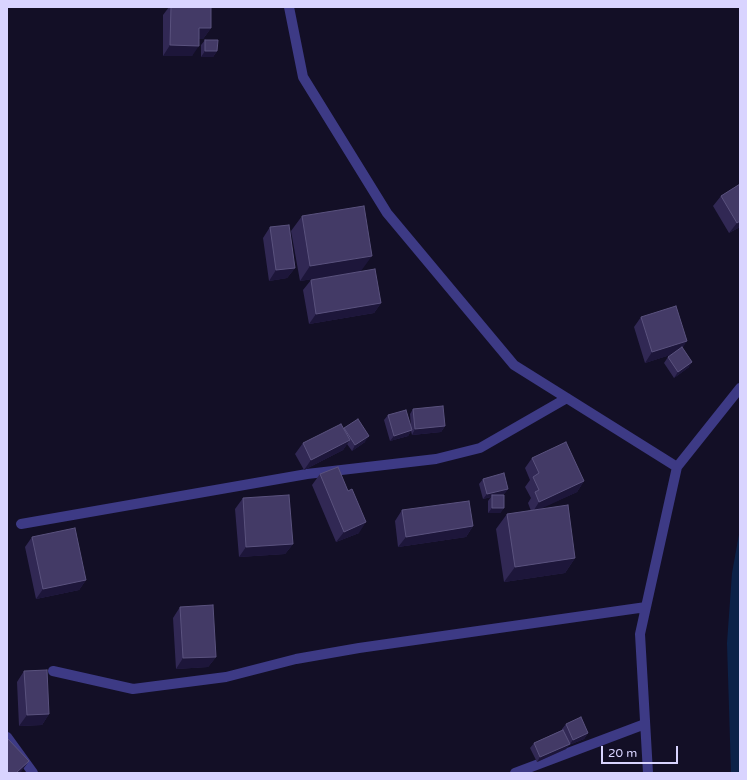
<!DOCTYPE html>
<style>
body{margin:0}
#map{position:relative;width:747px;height:780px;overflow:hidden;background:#130f26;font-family:"Varela Round",sans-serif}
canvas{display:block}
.frame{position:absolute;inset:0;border:8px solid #d9d4ff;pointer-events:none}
.scale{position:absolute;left:601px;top:746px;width:77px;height:18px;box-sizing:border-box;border:2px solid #d9d4ff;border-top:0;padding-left:5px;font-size:12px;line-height:14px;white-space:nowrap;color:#d9d4ff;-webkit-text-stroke:3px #130f26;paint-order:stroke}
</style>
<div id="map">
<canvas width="747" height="780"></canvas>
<div class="frame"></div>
<div class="scale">20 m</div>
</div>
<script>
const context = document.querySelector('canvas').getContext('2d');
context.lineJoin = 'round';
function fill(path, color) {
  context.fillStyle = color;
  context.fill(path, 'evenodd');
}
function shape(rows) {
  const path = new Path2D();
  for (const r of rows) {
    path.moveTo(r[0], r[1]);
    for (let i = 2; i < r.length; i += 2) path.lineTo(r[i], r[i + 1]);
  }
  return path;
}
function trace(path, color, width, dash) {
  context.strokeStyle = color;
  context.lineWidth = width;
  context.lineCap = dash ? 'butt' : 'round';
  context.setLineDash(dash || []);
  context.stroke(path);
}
fill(shape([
 [740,529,740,773,731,773,727,643,732,573]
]), '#0c2248');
trace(shape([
 [289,7,303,77,387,213,514,365,677,467],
 [21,524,307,474,436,459,480,448,567,398],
 [53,671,133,689,226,677,296,659,359,648,646,607],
 [7,737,33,773],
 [515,773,645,724],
 [648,773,640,634,677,467,740,388]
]), '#3d3a85', 10);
fill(shape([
 [169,7,211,7,211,28,203,39,199,39,192,56,163,56,163,15],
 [205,40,217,51,213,57,201,57,201,45],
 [740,184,740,227,729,233,713,206,721,196],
 [302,216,361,271,300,281,291,231],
 [270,227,295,268,287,278,269,281,263,238],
 [311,280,381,303,374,313,309,324,303,290],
 [641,317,682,348,689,367,674,378,664,363,668,357,673,354,645,363,634,327],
 [413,409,445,426,441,432,412,435,411,431,408,436,390,441,384,420,388,415,411,428,410,414],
 [344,428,365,442,352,451,347,444,343,450,304,470,295,454,303,443],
 [532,458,584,481,577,492,539,509,575,558,565,573,504,582,496,529,507,514,531,511,528,503,531,498,525,487,530,480,525,468],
 [320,474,359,533,336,542,312,485],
 [483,479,508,489,504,494,498,495,504,508,500,513,488,513,488,501,491,497,483,499,479,484],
 [243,498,293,544,285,554,239,557,235,509],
 [402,510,473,526,466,537,398,547,395,521],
 [32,537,86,580,79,590,36,599,25,547],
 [180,607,216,657,208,667,176,669,173,618],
 [24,671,49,714,42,725,19,726,17,682],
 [566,724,588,733,584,739,569,745,566,749,537,762,530,748,534,743,562,730,562,729]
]), '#312854');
fill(shape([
 [199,28,211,28,203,39,192,39],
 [170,45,199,46,192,56,163,56],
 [205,51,217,51,213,57,201,57],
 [740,221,740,227,729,233,737,223],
 [372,256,361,271,300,281,310,266],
 [295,268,287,278,269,281,276,270],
 [381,303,374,313,309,324,316,314],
 [687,341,680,352,645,363,652,352],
 [692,362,689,367,674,378,678,372],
 [445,426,441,432,412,435,415,429],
 [412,430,408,436,390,441,394,436],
 [369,436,365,442,352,451,355,445],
 [350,440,343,450,304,470,311,460],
 [584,481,577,492,532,513,539,502],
 [508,489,504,494,492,497,492,495,491,497,483,499,487,494],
 [492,508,504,508,500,513,488,513],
 [366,522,359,533,336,542,344,532],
 [473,526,466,537,398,547,406,537],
 [293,544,285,554,239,557,246,547],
 [575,558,565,573,504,582,515,567],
 [86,580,79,590,36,599,43,589],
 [216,657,208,667,176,669,183,658],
 [49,714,42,725,19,726,27,715],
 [588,733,584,739,569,745,573,740],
 [570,744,566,749,537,762,540,757],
 [29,761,21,772,20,773,16,773]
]), '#1d163a');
const building = shape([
 [171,7,211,7,211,28,199,28,199,46,170,45,171,7],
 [205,40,218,40,217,51,205,51,205,40],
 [740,184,740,221,737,223,721,196,740,184],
 [364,206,372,256,310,266,302,216,364,206],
 [289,225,295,268,276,270,270,227,289,225],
 [375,269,381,303,316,314,311,280,375,269],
 [676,306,687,341,652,352,641,317,676,306],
 [682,347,692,362,678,372,668,357,682,347],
 [443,406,445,426,415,429,413,409,443,406],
 [406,410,412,430,394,436,388,415,406,410],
 [358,419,369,436,355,445,344,428,358,419],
 [341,424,350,440,311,460,303,443,341,424],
 [566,442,584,481,539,502,535,492,539,490,533,477,539,473,532,458,566,442],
 [338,467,348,491,352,489,366,522,344,532,320,474,338,467],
 [504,473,508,489,487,494,483,479,504,473],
 [289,495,293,544,246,547,243,498,289,495],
 [492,495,504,495,504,508,492,508,492,495],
 [469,501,473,526,406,537,402,510,469,501],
 [568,505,575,558,515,567,507,514,568,505],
 [75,528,86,580,43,589,32,537,75,528],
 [213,605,216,657,183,658,180,607,213,605],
 [47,670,49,714,27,715,24,671,47,670],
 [581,717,588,733,573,740,566,724,581,717],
 [563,730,570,744,540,757,534,743,563,730],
 [7,738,29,761,16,773,7,773,7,738]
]);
fill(building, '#433a66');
trace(building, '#5a527e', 1);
</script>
